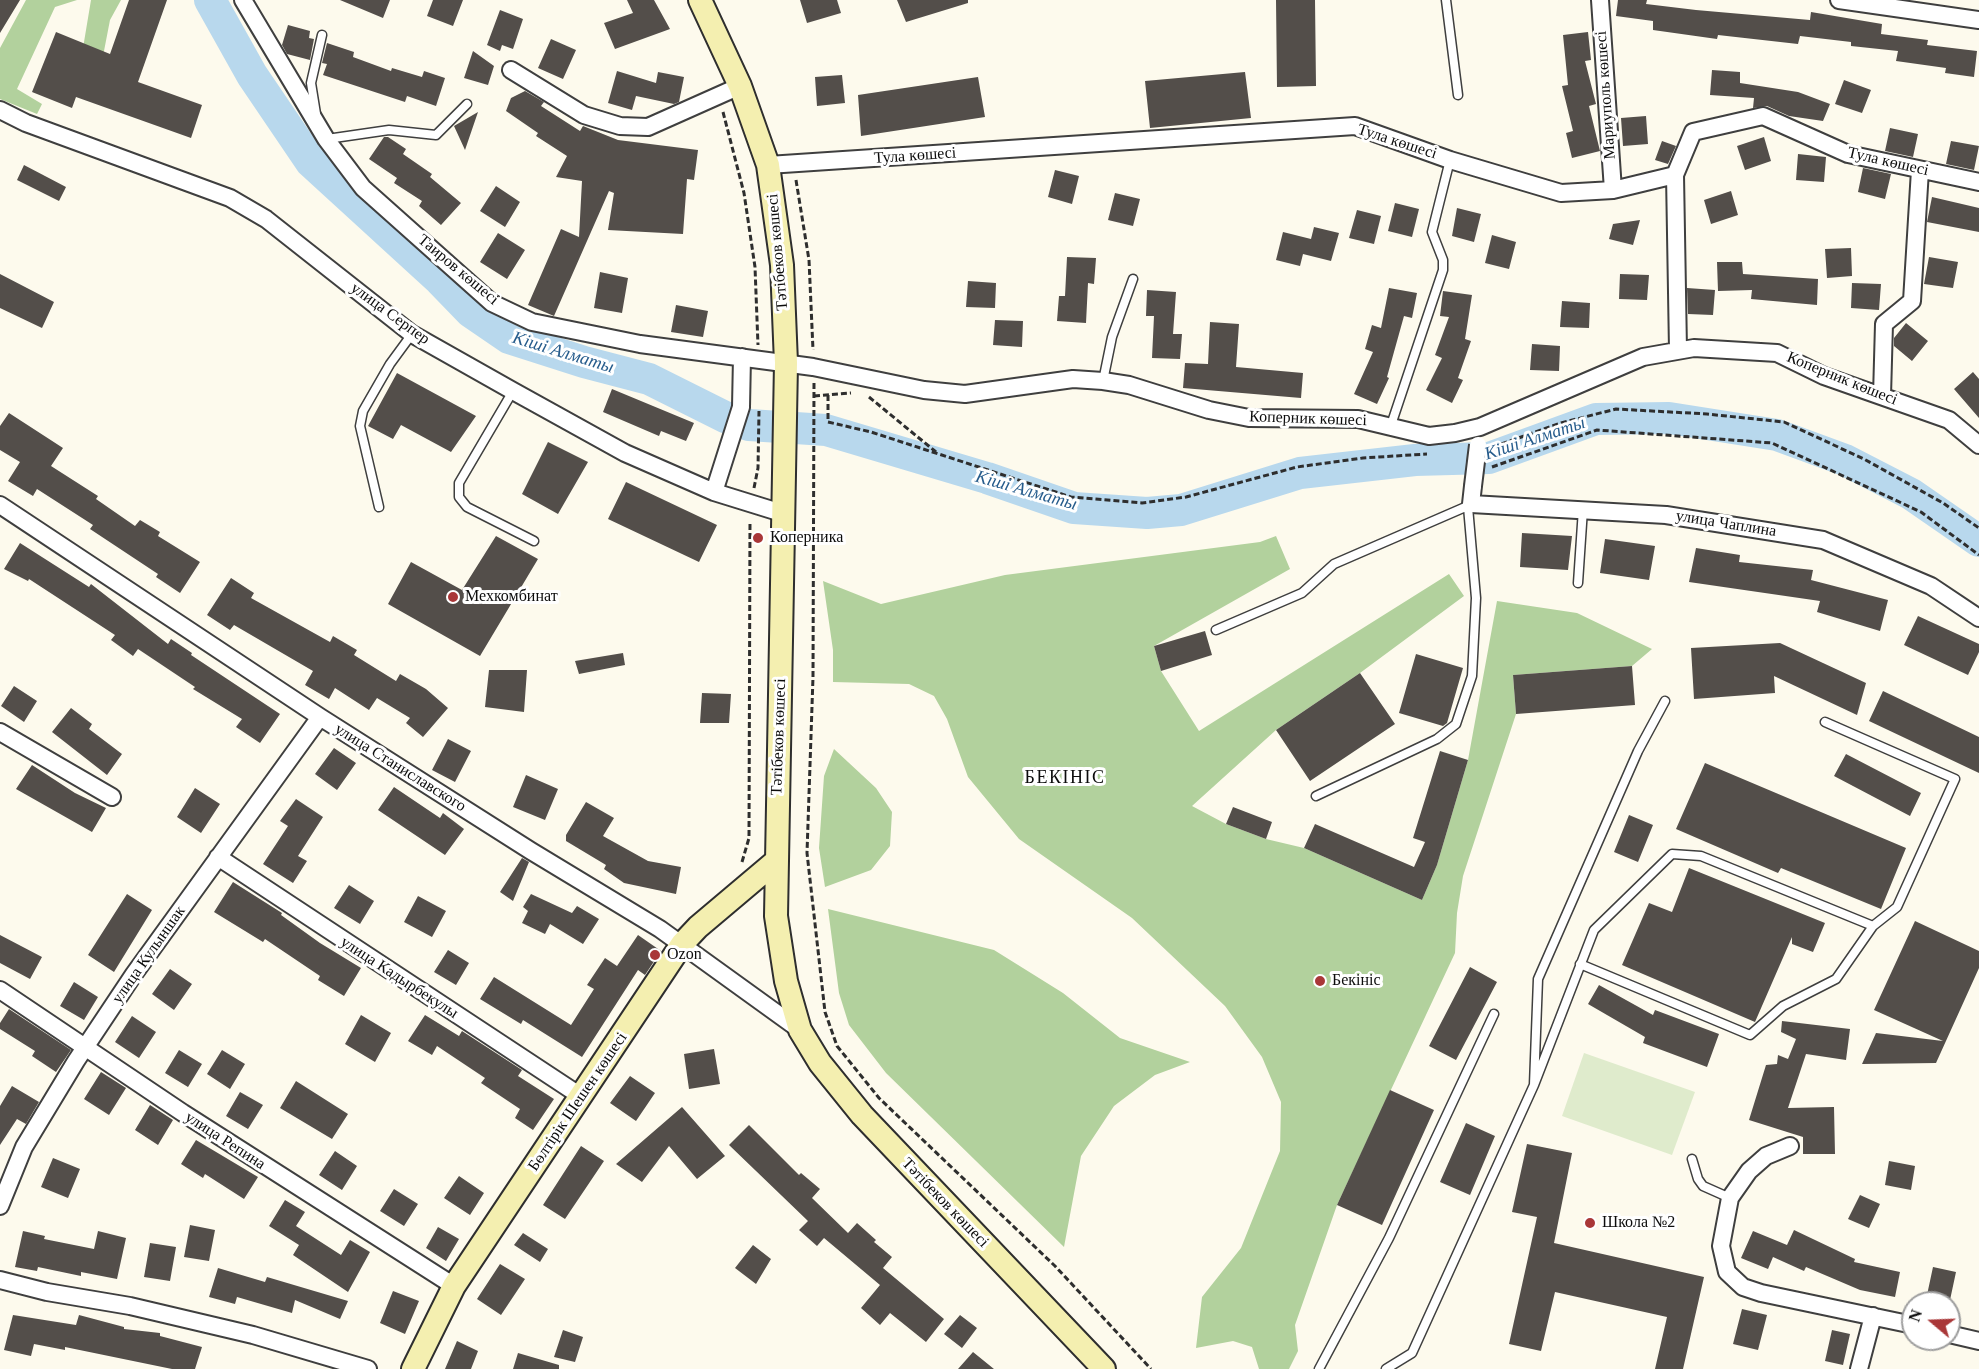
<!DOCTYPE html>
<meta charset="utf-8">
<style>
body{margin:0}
#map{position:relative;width:1979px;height:1369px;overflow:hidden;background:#fdfaed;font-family:"Times New Roman",serif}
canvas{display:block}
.north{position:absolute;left:1901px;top:1291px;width:60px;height:60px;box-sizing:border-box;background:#fff;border:2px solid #9e9e9e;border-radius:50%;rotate:289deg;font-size:16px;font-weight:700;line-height:24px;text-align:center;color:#0c0c0c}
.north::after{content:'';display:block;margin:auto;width:21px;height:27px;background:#a93738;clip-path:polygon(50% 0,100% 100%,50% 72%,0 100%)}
</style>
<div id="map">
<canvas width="1979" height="1369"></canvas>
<div class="north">N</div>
</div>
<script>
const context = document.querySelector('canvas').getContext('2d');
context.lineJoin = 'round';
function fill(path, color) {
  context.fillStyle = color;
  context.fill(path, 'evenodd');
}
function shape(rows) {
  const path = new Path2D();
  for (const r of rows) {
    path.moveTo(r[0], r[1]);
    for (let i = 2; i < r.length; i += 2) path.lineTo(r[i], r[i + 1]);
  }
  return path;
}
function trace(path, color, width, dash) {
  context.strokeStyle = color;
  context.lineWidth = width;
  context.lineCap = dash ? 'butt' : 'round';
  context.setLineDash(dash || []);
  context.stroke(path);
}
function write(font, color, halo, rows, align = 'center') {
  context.font = font + ' "Times New Roman",serif';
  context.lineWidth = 6;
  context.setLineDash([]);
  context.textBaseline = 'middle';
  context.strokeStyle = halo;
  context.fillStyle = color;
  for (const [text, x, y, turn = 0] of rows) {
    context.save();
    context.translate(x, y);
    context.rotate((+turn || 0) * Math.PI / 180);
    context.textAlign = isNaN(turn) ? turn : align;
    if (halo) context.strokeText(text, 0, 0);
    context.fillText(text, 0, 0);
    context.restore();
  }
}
fill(shape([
 [26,0,77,0,55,7,17,89,42,104,37,114,0,99,0,48],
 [91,0,121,0,110,20,104,51,102,84,80,66],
 [1276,536,1290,569,1154,646,1161,671,1199,731,1449,574,1464,596,1360,673,1276,730,1192,806,1226,824,1266,839,1304,848,1422,900,1437,865,1468,760,1497,601,1577,613,1652,649,1632,666,1513,675,1516,714,1463,876,1457,913,1455,953,1337,1205,1295,1325,1298,1351,1289,1369,1259,1369,1252,1347,1233,1341,1196,1348,1202,1297,1241,1248,1280,1151,1281,1102,1262,1057,1225,1006,1132,918,1019,839,968,777,947,719,934,696,909,684,833,682,833,650,823,581,881,604,1005,575,1260,542],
 [834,749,876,788,892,812,890,846,871,870,825,887,819,848,824,776],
 [828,909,994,950,1063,993,1120,1038,1190,1062,1155,1075,1114,1106,1081,1156,1064,1247,886,1073,849,1025,839,993]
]), '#b2d19d');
fill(shape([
 [1584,1053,1695,1092,1672,1155,1562,1116]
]), '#dfebcc');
trace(shape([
 [210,0,252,75,311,162,440,280,471,312,509,338,584,362,649,379,725,417,749,425,826,430,987,478,1074,508,1147,513,1181,510,1300,473,1415,460,1489,458,1596,419,1669,418,1777,435,1845,460,1911,494,1979,541]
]), '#b8d8ed', 32);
fill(shape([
 [0,0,20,0,0,33],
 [129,0,167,0,138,82,202,105,191,138,76,97,72,108,32,92,56,32,110,54],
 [340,0,390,0,383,18],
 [433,0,463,0,453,26,427,16],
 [627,0,654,0,670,29,615,49,604,23,633,13],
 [800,0,837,0,841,13,807,23],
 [897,0,968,0,968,3,906,22],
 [1276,0,1315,0,1316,86,1277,87],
 [1618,0,1647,0,1646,4,1696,10,1810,20,1811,12,1882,24,1881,34,1928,40,1927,45,1977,51,1974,77,1945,73,1946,68,1896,61,1898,51,1851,46,1851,42,1800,36,1798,44,1718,35,1717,39,1653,30,1653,21,1616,16],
 [500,10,523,19,513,49,502,45,500,51,487,45],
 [288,25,310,31,309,38,314,39,310,60,287,54,282,45],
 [1588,32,1591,60,1585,61,1596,104,1589,106,1600,151,1572,158,1566,133,1573,131,1562,86,1568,85,1563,35],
 [551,39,576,50,563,79,538,68],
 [327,43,354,52,353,57,391,71,392,68,422,77,424,71,445,78,436,106,407,96,405,102,323,75,327,64,322,63],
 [473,51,494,66,488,85,464,78],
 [1712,70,1740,72,1740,83,1798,92,1830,104,1823,121,1789,116,1767,106,1753,108,1754,98,1710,95],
 [617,71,656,83,658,72,684,77,679,102,674,104,636,96,632,110,608,103],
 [1245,72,1251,118,1150,128,1145,81],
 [842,75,845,103,817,106,815,77],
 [978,77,985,117,861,136,858,95],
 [1844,80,1871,90,1862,113,1835,104],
 [525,91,544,102,541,106,580,131,583,126,618,140,698,150,694,180,687,179,683,234,608,230,614,193,609,191,554,316,528,305,561,229,579,237,582,181,556,177,567,156,536,136,538,133,506,111,511,98],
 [478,112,465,150,454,126],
 [1646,116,1648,144,1623,146,1621,118],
 [1890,128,1918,134,1913,157,1885,151],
 [384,137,388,137,406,149,403,154,432,174,430,177,461,203,441,225,419,206,422,201,394,183,397,178,369,159],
 [1764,137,1771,161,1745,170,1737,146],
 [1662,141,1676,146,1668,164,1655,160],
 [1951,141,1979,146,1974,170,1946,164],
 [1798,154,1826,157,1824,182,1796,180],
 [24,165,66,187,59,201,17,180],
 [1863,168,1891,174,1885,199,1858,192],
 [1055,170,1079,176,1072,204,1048,197],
 [496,186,520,202,505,227,480,211],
 [1731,191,1738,215,1711,224,1704,200],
 [1115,193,1140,199,1133,226,1108,220],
 [1932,197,1979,208,1979,232,1927,222],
 [1395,203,1419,209,1412,237,1388,231],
 [1457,208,1481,214,1474,242,1452,236],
 [1357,210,1381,216,1374,244,1349,238],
 [1640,220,1633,245,1609,239,1613,224],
 [1314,227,1339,233,1331,261,1303,254,1300,266,1276,260,1283,232,1311,239],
 [498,233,525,250,507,279,480,262],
 [1492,235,1516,242,1509,269,1485,263],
 [1851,248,1852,276,1827,278,1825,249],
 [1067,257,1096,258,1094,284,1088,283,1086,323,1057,321,1059,296,1065,296],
 [1929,257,1958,262,1953,288,1924,284],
 [1717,262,1742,262,1743,274,1818,279,1817,305,1751,299,1752,290,1718,291],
 [600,272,628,278,622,313,594,308],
 [0,274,54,302,42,328,0,308],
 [1620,274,1649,275,1647,300,1619,299],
 [968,281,996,283,995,308,966,307],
 [1852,283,1881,284,1879,310,1851,308],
 [1389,288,1417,293,1412,318,1404,316,1387,377,1389,378,1377,404,1354,394,1373,352,1365,349,1372,325,1381,328],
 [1687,288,1715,290,1713,315,1688,314],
 [1147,290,1176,292,1173,334,1182,334,1180,359,1152,358,1154,316,1146,316],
 [1443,291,1472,295,1465,339,1471,341,1458,378,1463,380,1452,403,1426,390,1442,358,1435,355,1449,317,1440,316],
 [1562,301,1590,303,1589,328,1560,327],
 [676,305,708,311,703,337,671,332],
 [995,320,1023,321,1022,347,993,345],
 [1210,322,1239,324,1236,367,1303,373,1301,398,1183,388,1185,363,1208,364],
 [1906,323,1928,341,1912,361,1894,346,1894,338],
 [1532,344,1560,346,1559,371,1530,370],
 [1973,372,1979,379,1979,418,1954,389],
 [397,373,476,416,451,452,401,425,393,439,368,426],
 [612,389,694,423,686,441,661,431,659,436,603,412],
 [9,413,63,448,51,466,98,496,96,499,135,526,140,520,160,532,158,536,200,562,180,593,156,577,158,574,90,529,93,525,37,489,33,496,8,481,20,462,0,450,0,426],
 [548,442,588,462,558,514,522,494],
 [626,482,717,525,699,562,608,519],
 [1522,533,1572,536,1568,570,1520,567],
 [496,536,538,559,480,656,388,604,411,562,462,590],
 [1605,539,1655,546,1649,580,1600,573],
 [20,543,89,587,91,584,168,644,171,639,192,653,191,655,280,714,260,743,236,727,242,719,193,689,195,687,138,649,133,656,111,640,115,635,29,579,28,581,4,569],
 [1696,548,1740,555,1739,562,1813,570,1811,580,1888,600,1880,631,1817,612,1820,601,1689,582],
 [231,578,254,593,251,598,330,642,333,636,357,650,354,655,396,681,400,674,426,689,448,708,423,737,406,723,410,718,377,698,369,710,335,688,329,699,305,685,313,671,234,625,230,630,207,615],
 [1918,616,1979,644,1979,652,1968,675,1904,645],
 [1205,631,1212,655,1161,671,1154,646],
 [1780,643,1866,683,1857,715,1774,676,1775,693,1694,699,1691,648],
 [623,653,625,665,579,674,575,661],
 [1416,654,1463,668,1447,723,1443,726,1399,713],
 [1632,666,1635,705,1516,714,1513,675],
 [489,670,527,670,524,712,485,707],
 [1360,673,1395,724,1310,781,1276,730],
 [14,686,37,701,24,722,1,706],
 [1883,691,1979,737,1979,773,1869,721],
 [702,693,731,694,729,723,700,723],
 [71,708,92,724,89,729,122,754,107,775,52,732],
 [448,739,471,751,455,782,432,770],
 [334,748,356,763,337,790,315,774],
 [1440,751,1468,760,1437,865,1422,900,1304,848,1315,824,1414,867,1425,842,1413,838],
 [1846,754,1921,793,1910,816,1834,776],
 [1705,763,1906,848,1881,909,1781,868,1778,873,1676,829],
 [32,765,75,793,106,808,92,832,16,789],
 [526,775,558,789,545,820,513,807],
 [394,787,440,818,443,813,464,829,445,855,378,810],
 [195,788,220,804,201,833,177,817],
 [296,799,323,817,298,856,307,861,293,883,263,864,288,826,280,821],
 [586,802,614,818,603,836,648,861,681,867,676,894,624,883,604,869,606,865,566,841,566,835],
 [1233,807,1272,822,1266,839,1226,824],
 [1629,815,1653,825,1638,862,1614,852],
 [522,858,529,862,513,901,500,892],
 [1689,868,1825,923,1813,952,1792,944,1792,937,1755,1022,1622,965,1649,903,1672,912],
 [233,882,282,913,281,915,320,943,361,968,344,996,318,980,320,976,265,939,263,942,214,912],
 [349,885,374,901,360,924,334,908],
 [127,894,152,910,114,972,88,955],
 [531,894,572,913,577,906,599,919,583,944,550,924,545,934,522,923,528,911,523,907],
 [418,896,446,911,432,937,404,922],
 [1915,921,1979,951,1979,968,1936,1063,1862,1064,1876,1033,1943,1041,1874,1010],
 [0,935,42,957,30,979,0,963],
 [638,935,661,951,645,975,638,970,582,1057,523,1020,521,1024,480,999,494,977,571,1025,594,989,587,985,605,958,617,966],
 [448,950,469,963,456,985,434,972],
 [1470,967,1497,982,1456,1060,1429,1046],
 [170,969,192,984,174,1010,152,994],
 [74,982,98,997,84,1020,60,1006],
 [1599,985,1653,1015,1655,1010,1719,1034,1707,1067,1643,1043,1645,1037,1588,1004],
 [9,1009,71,1050,56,1072,32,1056,35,1051,0,1029,0,1023],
 [361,1015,391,1033,375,1062,345,1044],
 [425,1015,459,1036,462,1031,522,1070,518,1076,554,1099,533,1130,515,1118,520,1109,481,1083,485,1078,437,1046,432,1055,408,1041],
 [132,1016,156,1032,139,1058,115,1042],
 [1782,1021,1850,1029,1846,1060,1806,1054,1788,1108,1834,1107,1835,1154,1803,1154,1803,1137,1749,1120,1766,1065,1777,1064,1778,1055,1788,1059,1796,1039,1781,1032],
 [714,1049,720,1084,689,1089,684,1054],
 [179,1050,202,1064,188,1087,165,1073],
 [222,1050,245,1064,230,1089,207,1074],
 [101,1072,126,1088,109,1115,84,1099],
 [630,1076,655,1093,636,1121,610,1103],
 [296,1081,348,1114,332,1139,280,1108],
 [12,1086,39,1102,26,1124,17,1119,0,1145,0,1106],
 [1390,1090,1434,1110,1382,1225,1337,1205],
 [240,1092,263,1105,248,1129,226,1116],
 [150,1105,173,1120,158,1145,135,1130],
 [682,1107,725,1156,697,1179,669,1146,642,1182,616,1164],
 [1466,1123,1495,1136,1470,1195,1440,1182],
 [749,1125,799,1175,801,1173,820,1189,812,1198,848,1233,857,1223,876,1240,874,1242,892,1257,883,1268,944,1319,926,1342,890,1313,880,1325,861,1308,880,1285,824,1238,817,1246,799,1230,808,1221,729,1145],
 [196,1140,258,1177,244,1199,205,1174,203,1178,181,1164],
 [1527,1144,1572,1153,1554,1243,1704,1277,1683,1369,1655,1369,1667,1317,1555,1292,1541,1351,1509,1344,1537,1217,1512,1212],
 [581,1146,604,1161,565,1219,543,1205],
 [335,1151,357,1166,342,1190,319,1175],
 [53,1158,80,1169,68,1198,41,1187],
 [1889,1161,1915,1166,1911,1190,1885,1185],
 [459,1176,484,1193,470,1215,444,1198],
 [394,1189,418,1204,404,1226,380,1211],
 [1860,1195,1880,1204,1869,1228,1848,1219],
 [285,1200,305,1212,296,1226,341,1255,350,1240,370,1252,348,1292,293,1255,299,1245,269,1226],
 [190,1225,215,1230,209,1261,184,1257],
 [438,1227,459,1239,446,1261,426,1248],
 [1794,1230,1855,1259,1854,1262,1900,1272,1895,1297,1860,1290,1806,1267,1804,1271,1773,1257,1768,1269,1741,1258,1753,1231,1787,1245],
 [23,1231,45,1236,44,1239,94,1249,98,1231,126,1238,117,1279,81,1272,81,1276,38,1267,37,1271,15,1267],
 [523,1233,548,1249,540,1262,514,1245],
 [150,1243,176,1247,170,1281,144,1277],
 [753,1245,771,1259,756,1284,735,1268],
 [500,1264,525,1279,501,1315,477,1299],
 [1933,1267,1956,1272,1950,1300,1927,1295],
 [218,1268,265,1282,267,1277,348,1301,340,1319,295,1300,292,1313,237,1297,235,1304,209,1297],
 [393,1291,419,1301,405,1334,380,1323],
 [1742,1309,1767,1315,1758,1350,1733,1344],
 [13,1315,76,1325,79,1315,124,1327,124,1329,160,1333,160,1336,202,1347,195,1369,172,1369,65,1347,65,1350,34,1344,31,1356,4,1350],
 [960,1315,977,1328,962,1348,944,1334],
 [563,1330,583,1337,575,1362,554,1357],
 [1832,1330,1850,1334,1843,1365,1825,1361],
 [457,1341,478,1351,471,1369,445,1369],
 [973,1352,994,1369,958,1369],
 [518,1353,559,1365,559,1369,513,1369]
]), '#534e4a');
const lane = shape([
 [1446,0,1458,95],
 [316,114,311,83,322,35],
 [327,139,389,130,436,135,467,104],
 [1103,381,1112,337,1133,279],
 [513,391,459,483,459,497,467,507,534,541],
 [1391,425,1443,270,1443,260,1432,232,1450,160],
 [379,507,360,426,363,411,390,364,412,334],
 [1578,583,1583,509],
 [1216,630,1302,593,1334,564,1470,505],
 [1316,796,1437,739,1456,724,1472,676,1476,598,1468,507],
 [1580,964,1750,1035,1783,1006,1836,979,1873,926],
 [1534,1085,1594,930,1672,854,1701,856,1873,926,1897,907,1955,779,1825,722],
 [1692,1159,1698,1179,1703,1186,1730,1198],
 [1319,1369,1389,1238,1494,1014],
 [1386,1369,1412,1353,1534,1085,1538,979,1638,751,1665,701]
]);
const street = shape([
 [243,0,326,139,363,188,492,303,532,322,640,344,813,367,924,390,965,394,1073,379,1103,381,1129,385,1209,410,1249,418,1358,419,1429,436,1455,433,1480,427,1643,357,1694,348,1777,353,1824,376,1949,420,1979,445],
 [1600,0,1613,190],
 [1839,0,1979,20],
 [511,70,584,115,620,126,648,127,740,86],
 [0,110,26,123,230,198,266,219,412,334,513,391,625,453,714,492,785,514],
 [768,165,1355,126,1450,160,1561,193,1613,190,1675,175,1693,132,1763,116,1848,154,1979,182],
 [1675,175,1678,350],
 [1882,396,1884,324,1912,301,1920,170],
 [1473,486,1471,504,1666,515,1823,540,1931,586,1979,618],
 [714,492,741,407,742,357],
 [0,505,320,717,531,851,660,929,800,1030],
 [0,732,112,797],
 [218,857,582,1097],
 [0,990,183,1113,454,1286],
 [1790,1146,1766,1156,1749,1171,1730,1198,1721,1246,1727,1272,1743,1287,1761,1293,1913,1325],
 [0,1206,24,1147,76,1061,134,974,320,717],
 [0,1280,47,1292,130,1306,253,1335,368,1369],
 [1949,1334,1979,1341],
 [1859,1369,1873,1316]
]);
const secondary = shape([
 [700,0,740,86,768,165,782,265,786,363,776,916,786,981,800,1030,820,1063,862,1115,1104,1369],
 [413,1369,454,1286,682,944,698,927,775,862]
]);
trace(lane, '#3f3f3f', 11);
trace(street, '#3f3f3f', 20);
trace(secondary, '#2e2e2e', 26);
trace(shape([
 [723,112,744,193,755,267,758,345],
 [796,180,809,260,813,350],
 [814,383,813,677,807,853,825,1012,837,1046,879,1098,1055,1266,1151,1369],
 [828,395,828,422,871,432,1071,497,1142,503,1186,497,1297,467,1363,458,1427,454],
 [814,396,851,393],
 [869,397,936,452],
 [1493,447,1561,423,1616,409,1707,414,1784,422,1864,459,1943,503,1979,528],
 [1492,467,1597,430,1772,443,1921,512,1979,555],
 [754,488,758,468,759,411],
 [742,862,749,838,750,521]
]), '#2e2e2e', 3, [6, 3]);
trace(lane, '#fff', 8);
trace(street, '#fff', 16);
trace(secondary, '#f4efb0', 22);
const streetBridge = shape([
 [1473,486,1478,445]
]);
trace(streetBridge, '#3f3f3f', 20, []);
trace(streetBridge, '#fff', 16);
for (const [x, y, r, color] of [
 [758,538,6,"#a93738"],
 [453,597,6,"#a93738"],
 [655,955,6,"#a93738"],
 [1320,981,6,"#a93738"],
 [1590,1223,6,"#a93738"]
]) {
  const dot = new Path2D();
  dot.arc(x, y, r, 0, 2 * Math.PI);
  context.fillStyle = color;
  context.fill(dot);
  trace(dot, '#fff', 2);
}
write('16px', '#0c0c0c', '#fff', [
 ["Мариуполь көшесі",1606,95,-94],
 ["Тула көшесі",1397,142,18],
 ["Тула көшесі",915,156,-4],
 ["Тула көшесі",1888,162,13],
 ["Тәтібеков көшесі",778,252,-95],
 ["Таиров көшесі",458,270,40],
 ["улица Серпер",390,314,36],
 ["Коперник көшесі",1842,379,22],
 ["Коперник көшесі",1308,419,2],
 ["улица Чаплина",1726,524,9],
 ["Тәтібеков көшесі",779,737,-88],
 ["улица Станиславского",400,768,32],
 ["улица Кулыншак",149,955,-55],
 ["улица Кадырбекулы",399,978,33],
 ["Бөлтірік Шешен көшесі",578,1102,-56],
 ["улица Репина",225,1141,33],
 ["Тәтібеков көшесі",945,1203,46]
]);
write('16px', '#0c0c0c', '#fff', [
 ["Коперника",770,538],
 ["Мехкомбинат",465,597],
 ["Ozon",667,955],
 ["Бекініс",1332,981],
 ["Школа №2",1602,1223]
], 'left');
write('italic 18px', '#265c8c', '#fff', [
 ["Кіші Алматы",563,353,17],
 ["Кіші Алматы",1535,439,-18],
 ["Кіші Алматы",1026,491,16]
]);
context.letterSpacing = '1.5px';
write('18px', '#0c0c0c', '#fff', [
 ["БЕКІНІС",1065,778]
]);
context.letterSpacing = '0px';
</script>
